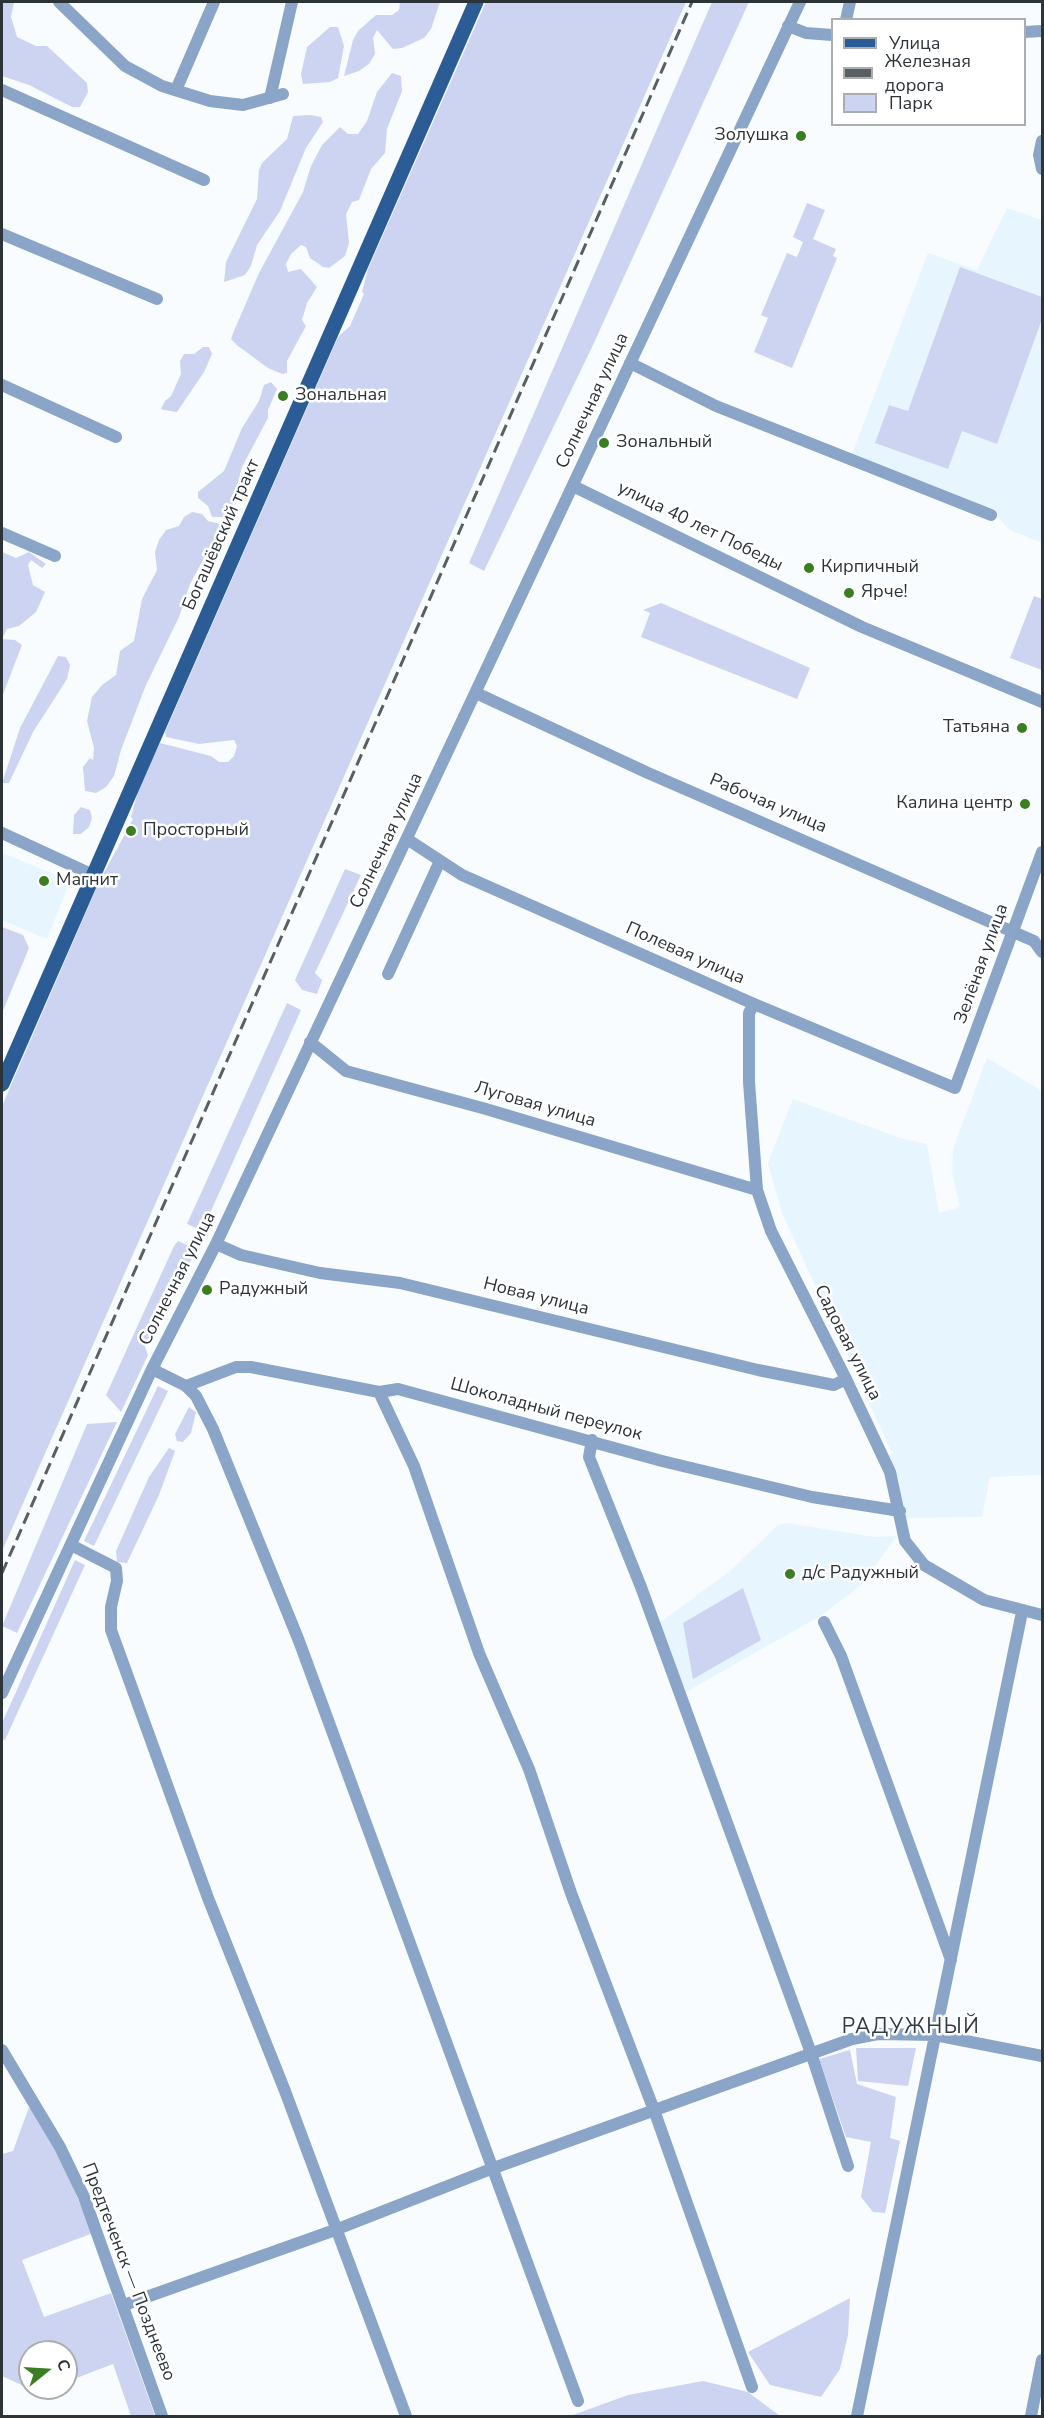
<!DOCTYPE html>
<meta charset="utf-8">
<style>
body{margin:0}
#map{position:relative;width:1044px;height:2418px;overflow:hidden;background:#f8fcfe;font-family:"Nunito Sans",sans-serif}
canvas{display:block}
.frame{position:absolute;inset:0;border:3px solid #2d3438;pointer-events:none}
.legend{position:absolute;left:831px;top:18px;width:195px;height:108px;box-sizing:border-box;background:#fff;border:2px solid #abaeaf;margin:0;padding:8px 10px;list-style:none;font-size:18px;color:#2d3438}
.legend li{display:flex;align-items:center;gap:12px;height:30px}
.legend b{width:30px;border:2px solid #abaeaf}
.north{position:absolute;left:18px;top:2340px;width:60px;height:60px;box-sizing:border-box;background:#fff;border:2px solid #abaeaf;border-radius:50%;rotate:72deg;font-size:16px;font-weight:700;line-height:24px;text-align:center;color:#2d3438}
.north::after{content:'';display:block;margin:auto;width:21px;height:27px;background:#3a7e21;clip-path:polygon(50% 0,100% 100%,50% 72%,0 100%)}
</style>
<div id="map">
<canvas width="1044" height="2418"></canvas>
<div class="frame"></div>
<ul class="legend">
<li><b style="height:8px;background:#2b5c96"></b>Улица</li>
<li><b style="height:8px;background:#595f63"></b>Железная дорога</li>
<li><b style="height:16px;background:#ccd4f2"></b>Парк</li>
</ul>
<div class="north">С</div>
</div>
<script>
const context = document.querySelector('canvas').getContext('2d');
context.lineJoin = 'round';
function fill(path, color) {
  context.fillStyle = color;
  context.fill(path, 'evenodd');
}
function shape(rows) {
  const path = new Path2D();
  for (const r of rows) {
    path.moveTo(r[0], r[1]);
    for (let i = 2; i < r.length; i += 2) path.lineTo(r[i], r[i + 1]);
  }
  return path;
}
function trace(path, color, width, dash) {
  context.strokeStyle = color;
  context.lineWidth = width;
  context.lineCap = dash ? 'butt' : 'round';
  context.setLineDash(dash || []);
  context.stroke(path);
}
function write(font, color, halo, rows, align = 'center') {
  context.font = font + ' "Nunito Sans",sans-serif';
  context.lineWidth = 5;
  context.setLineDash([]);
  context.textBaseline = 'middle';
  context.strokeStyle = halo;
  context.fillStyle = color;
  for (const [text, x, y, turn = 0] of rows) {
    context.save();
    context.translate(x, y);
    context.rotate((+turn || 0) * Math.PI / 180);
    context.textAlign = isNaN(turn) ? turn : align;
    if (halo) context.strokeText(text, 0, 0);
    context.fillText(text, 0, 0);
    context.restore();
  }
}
fill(shape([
 [1007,208,1042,220,1042,331,1040,337,1042,338,1042,543,1010,530,989,508,851,457,928,253,977,270],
 [3,853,70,881,47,939,2,920],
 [987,1058,1042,1091,1042,1475,990,1477,982,1517,906,1518,899,1481,888,1456,892,1453,782,1213,768,1163,793,1099,900,1138,927,1144,939,1213,960,1207,952,1172,953,1149],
 [787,1523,874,1537,897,1536,860,1586,822,1615,686,1692,658,1624,730,1571,778,1525]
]), '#e6f5fe');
fill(shape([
 [2,2,14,2,11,17,17,37,36,46,47,46,87,83,88,92,80,107,72,107,29,85,2,76],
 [400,2,440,2,431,29,424,38,402,48,393,49,377,30,373,38,375,54,369,64,359,71,344,76,353,40,358,31,376,15,392,15,399,10],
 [486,2,686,2,2,1551,2,1106,99,882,133,819,131,817,139,787,160,743,211,756,219,762,228,762,234,756,237,746,234,740,199,744,166,737,165,732,338,337,350,326,364,294,362,292,368,269],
 [712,2,749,2,593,345,484,571,469,563],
 [330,27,338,27,344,46,338,78,330,82,303,84,301,74,307,47],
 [392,73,401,76,402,91,387,129,385,153,371,169,359,200,352,202,346,214,349,243,345,256,329,268,323,267,310,258,306,247,301,245,291,254,286,264,288,272,301,269,317,287,307,303,302,320,306,326,287,361,287,373,282,374,268,368,238,346,231,339,234,331,259,273,303,192,311,166,322,145,340,127,348,134,358,134,367,121,377,92],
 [310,115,321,117,323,122,306,148,280,211,257,245,251,266,245,275,224,282,226,262,257,199,259,170,262,163,287,139,293,116],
 [807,203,825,210,813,239,836,249,833,256,837,258,792,368,754,352,768,318,761,315,787,253,797,257,803,242,793,237],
 [960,267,1042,297,1042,319,997,444,962,431,948,469,875,443,889,405,908,411],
 [203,347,209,347,212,354,204,372,177,412,164,410,161,409,165,401,171,396,181,374,180,361,184,354,194,354],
 [271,382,277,389,268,410,268,418,242,467,231,510,225,517,212,517,208,506,198,498,198,492,224,471,242,428,259,401,264,385],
 [192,512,202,514,208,521,220,524,215,538,190,584,179,617,146,685,121,750,114,776,106,787,96,793,85,791,83,767,90,758,93,760,94,748,87,721,92,697,102,685,116,675,120,651,134,641,142,599,157,570,155,552,159,540,166,530,179,526,184,517],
 [2,552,16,558,29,552,46,564,42,568,31,560,28,565,33,585,45,592,36,612,19,626,7,629,2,639,15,640,22,645,2,697],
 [1034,596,1042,599,1042,670,1010,658],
 [661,603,810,668,797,699,641,637,650,613,643,610],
 [58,656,66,657,70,665,67,679,33,732,9,783,2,783,20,728],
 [81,807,90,810,92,818,89,827,81,834,73,834,74,815],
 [345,869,361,875,315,973,322,980,317,994,302,990,295,980],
 [2,927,23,935,29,948,2,1013],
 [287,1003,301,1010,202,1231,187,1224],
 [197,1237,203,1240,173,1291,145,1347,148,1355,121,1412,106,1395,174,1246,178,1241,191,1247],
 [158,1386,168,1391,94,1546,84,1541],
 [189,1407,196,1412,191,1433,183,1442,177,1441,175,1434],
 [117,1422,17,1633,2,1626,87,1424],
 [169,1448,175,1451,159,1495,127,1563,117,1562,116,1551,149,1477],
 [75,1560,85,1565,5,1740,2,1739,2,1723],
 [743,1588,761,1640,693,1679,683,1623],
 [856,2048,916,2048,908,2086,858,2081],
 [850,2050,857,2084,896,2097,890,2138,900,2141,885,2213,873,2212,861,2197,871,2142,846,2137,819,2059],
 [29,2107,37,2115,70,2175,73,2188,93,2233,22,2260,44,2317,111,2293,155,2416,131,2416,113,2364,66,2382,66,2352,30,2352,30,2388,52,2388,39,2393,2,2376,2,2154,13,2151],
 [850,2298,848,2335,840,2369,821,2397,770,2385,748,2352],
 [703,2381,748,2392,780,2416,570,2416,628,2395]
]), '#ccd4f2');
trace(shape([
 [59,2,125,66,162,86,210,101,243,105,283,94],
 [846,20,850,2],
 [788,26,806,33,832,35],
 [1024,32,1042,31],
 [2,90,204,180],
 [176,90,214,2],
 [270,98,292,2],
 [1042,141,1039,155,1042,169],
 [2,234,157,299],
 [630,363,716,406,991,515],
 [2,385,116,437],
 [573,486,862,627,1042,702],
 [2,533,55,556],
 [476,693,648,773,1034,941,1042,952],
 [2,833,93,875],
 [407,839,462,875,754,1004,955,1088,1042,852],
 [388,974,440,861],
 [754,1004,749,1013,749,1082,757,1190,771,1231,846,1379,890,1472,905,1541,924,1565,984,1600,1042,1615],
 [310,1042,346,1071,486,1109,757,1190],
 [216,1244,241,1255,320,1273,400,1283,758,1370,834,1385,846,1379],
 [152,1369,186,1386,196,1396,213,1429,299,1641,578,2401],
 [186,1386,236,1367,251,1367,379,1392,398,1389,662,1461,812,1497,900,1511],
 [379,1392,414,1466,479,1653,529,1769,571,1893,654,2110,752,2387],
 [592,1440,589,1457,641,1587,811,2053,848,2166],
 [71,1545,116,1568,117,1581,111,1607,111,1630,208,1898,285,2091,406,2416],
 [824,1622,841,1656,951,1960],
 [2,1693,152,1369,216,1244,800,2],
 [2,2050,60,2147,84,2197,162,2416],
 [124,2305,335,2230,491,2169,852,2039,878,2034,935,2035,1042,2056],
 [857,2416,1022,1612],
 [1031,2416,1042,2360]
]), '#8aa5c7', 12);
trace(shape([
 [2,1084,476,2]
]), '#2b5c96', 15);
trace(shape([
 [2,1573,692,2]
]), '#595f63', 3, [12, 6]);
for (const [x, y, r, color] of [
 [801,136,6,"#3a7e21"],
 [283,396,6,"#3a7e21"],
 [604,443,6,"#3a7e21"],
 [809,568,6,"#3a7e21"],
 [849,593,6,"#3a7e21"],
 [1022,728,6,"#3a7e21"],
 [1025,804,6,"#3a7e21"],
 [131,831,6,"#3a7e21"],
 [44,881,6,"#3a7e21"],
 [207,1290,6,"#3a7e21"],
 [790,1574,6,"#3a7e21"]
]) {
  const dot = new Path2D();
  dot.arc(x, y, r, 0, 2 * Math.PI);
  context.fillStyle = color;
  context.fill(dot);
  trace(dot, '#fff', 2);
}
write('18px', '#2d3438', '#fff', [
 ["Золушка",789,136,"right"],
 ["Зональная",295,396],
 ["Зональный",616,443],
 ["Кирпичный",821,568],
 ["Ярче!",861,593],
 ["Татьяна",1010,728,"right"],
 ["Калина центр",1013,804,"right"],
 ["Просторный",143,831],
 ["Магнит",56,881],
 ["Радужный",219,1290],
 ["д/с Радужный",802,1574]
], 'left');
write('18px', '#2d3438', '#fff', [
 ["Солнечная улица",593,401,-65],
 ["улица 40 лет Победы",700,527,26],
 ["Богашёвский тракт",222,535,-66],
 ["Рабочая улица",768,804,23],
 ["Солнечная улица",387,841,-65],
 ["Полевая улица",685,954,24],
 ["Зелёная улица",982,964,-70],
 ["Луговая улица",535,1105,16],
 ["Солнечная улица",178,1279,-63],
 ["Новая улица",536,1297,14],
 ["Садовая улица",847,1343,63],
 ["Шоколадный переулок",546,1410,15],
 ["Предтеченск — Позднеево",128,2272,69]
]);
context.letterSpacing = '1.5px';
write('21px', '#2f3d45', '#fff', [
 ["РАДУЖНЫЙ",911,2028]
]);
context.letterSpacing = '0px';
</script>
